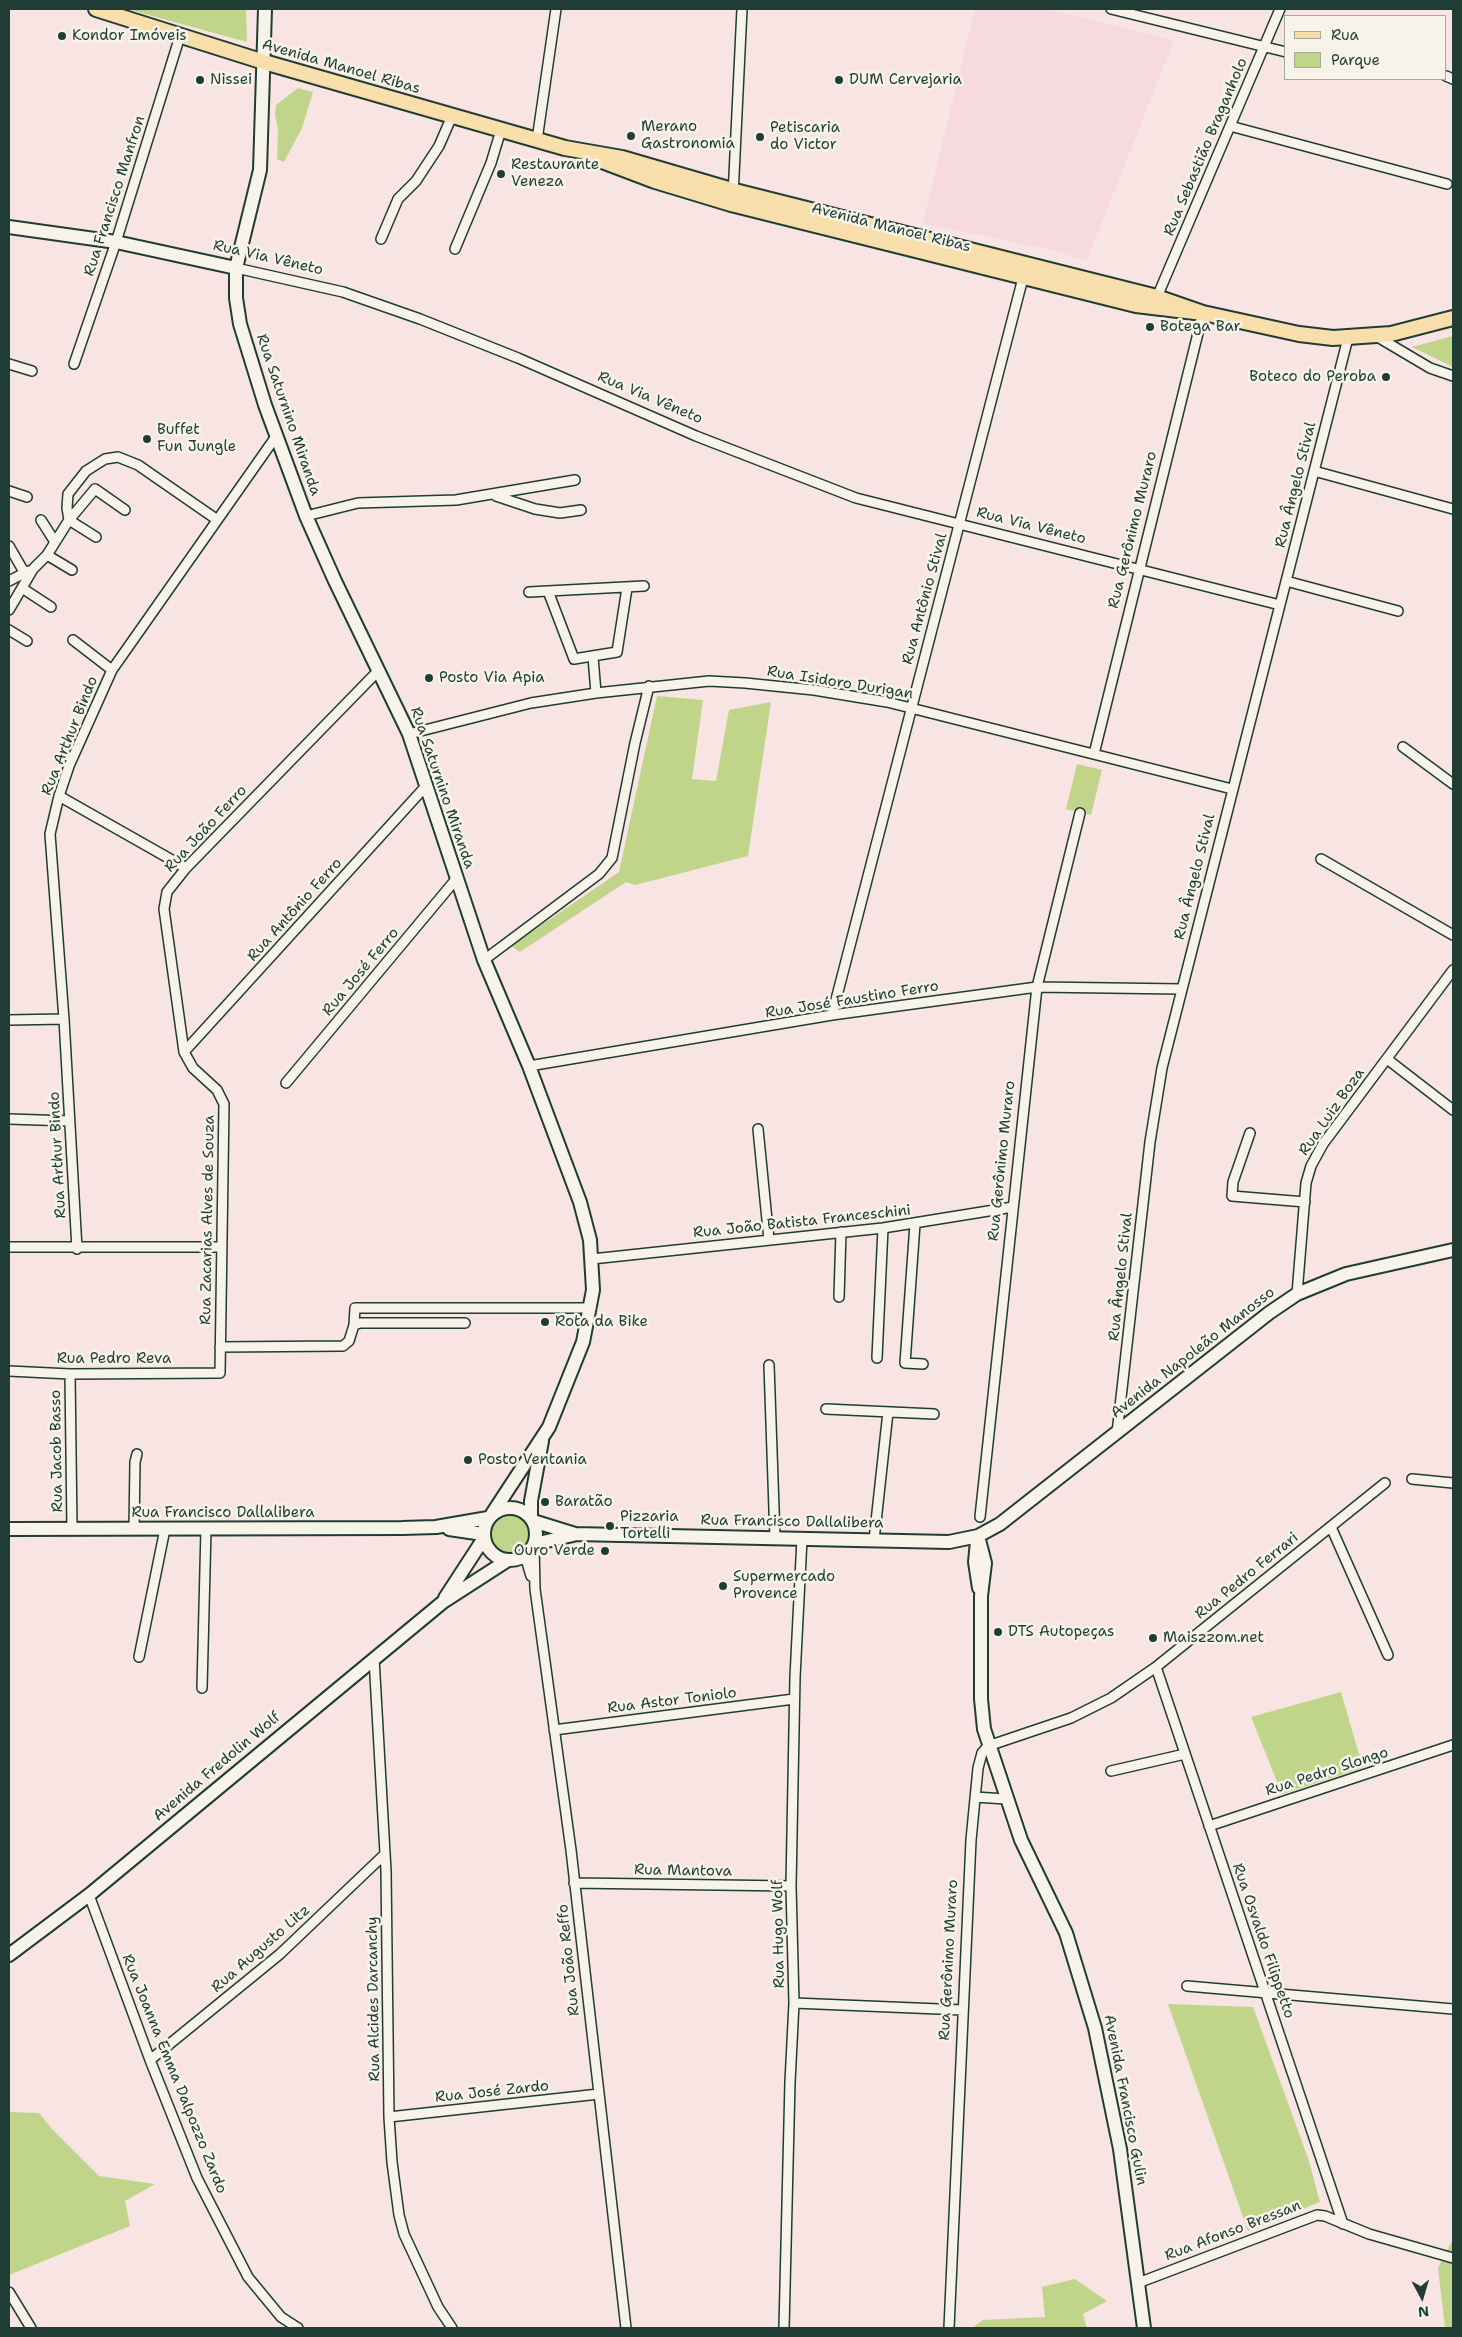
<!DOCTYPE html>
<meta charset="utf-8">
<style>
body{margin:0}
#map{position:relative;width:1462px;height:2337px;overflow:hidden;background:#f7e4e3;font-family:"Shantell Sans",sans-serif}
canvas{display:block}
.frame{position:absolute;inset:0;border:10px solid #1f3d34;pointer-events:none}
.legend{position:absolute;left:1284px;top:15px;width:162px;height:65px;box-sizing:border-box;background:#f7f3e8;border:1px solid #a1aaa0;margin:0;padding:6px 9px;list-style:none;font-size:15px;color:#1f3d34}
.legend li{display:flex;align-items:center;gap:10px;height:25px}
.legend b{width:25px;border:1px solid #a1aaa0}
.north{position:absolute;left:1397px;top:2272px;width:50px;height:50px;-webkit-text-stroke:4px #f7f3e8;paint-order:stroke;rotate:174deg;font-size:14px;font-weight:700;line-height:20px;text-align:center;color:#1f3d34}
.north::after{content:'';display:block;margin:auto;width:18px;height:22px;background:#1f3d34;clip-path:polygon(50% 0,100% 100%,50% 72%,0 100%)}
</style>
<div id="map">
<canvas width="1462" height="2337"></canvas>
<div class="frame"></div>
<ul class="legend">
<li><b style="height:6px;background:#f8deab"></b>Rua</li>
<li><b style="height:14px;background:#c1d58a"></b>Parque</li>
</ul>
<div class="north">N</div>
</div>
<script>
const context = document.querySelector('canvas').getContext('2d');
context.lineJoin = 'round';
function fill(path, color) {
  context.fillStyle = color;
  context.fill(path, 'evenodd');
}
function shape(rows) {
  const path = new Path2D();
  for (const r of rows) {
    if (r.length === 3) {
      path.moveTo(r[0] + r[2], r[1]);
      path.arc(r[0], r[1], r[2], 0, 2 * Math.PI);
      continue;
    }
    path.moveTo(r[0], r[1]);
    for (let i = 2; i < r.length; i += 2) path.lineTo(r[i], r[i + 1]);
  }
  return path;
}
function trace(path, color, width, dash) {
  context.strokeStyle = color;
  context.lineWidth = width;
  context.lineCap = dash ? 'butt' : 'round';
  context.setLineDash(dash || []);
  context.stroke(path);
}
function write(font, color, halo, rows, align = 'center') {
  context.font = font + ' "Shantell Sans",sans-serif';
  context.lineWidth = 5;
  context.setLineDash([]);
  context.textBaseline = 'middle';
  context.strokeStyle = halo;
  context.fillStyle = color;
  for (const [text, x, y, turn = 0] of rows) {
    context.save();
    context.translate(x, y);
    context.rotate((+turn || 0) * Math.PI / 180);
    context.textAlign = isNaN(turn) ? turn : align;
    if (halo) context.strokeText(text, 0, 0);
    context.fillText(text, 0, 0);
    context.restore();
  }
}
fill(shape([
 [975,9,1047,9,1174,40,1087,260,1042,248,923,223]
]), '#f7d9e0');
fill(shape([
 [127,9,246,9,247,42,185,25],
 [298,88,313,92,302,128,284,162,277,159,278,129,275,115,276,105],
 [1453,336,1453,367,1412,347],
 [657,696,703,700,692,779,716,781,729,710,771,702,748,856,635,885,626,882,520,952,511,946,619,872],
 [1077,764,1102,770,1091,815,1066,809],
 [510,1534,22],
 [1341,1692,1363,1768,1282,1794,1251,1717],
 [1168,2004,1253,2007,1308,2158,1320,2202,1248,2231],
 [10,2112,39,2113,52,2129,99,2176,155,2184,125,2201,130,2226,9,2275],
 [1453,2239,1453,2328,1445,2328,1438,2268],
 [1075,2279,1107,2301,1083,2314,1087,2328,972,2328,983,2320,1045,2317,1042,2287]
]), '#c1d58a');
const street = shape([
 [1111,9,1286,52],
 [1446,76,1453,79],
 [1230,126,1447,184],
 [537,140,556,9],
 [733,196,742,9],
 [381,239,398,199,416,181,439,146,452,116],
 [455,249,491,163,501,130],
 [236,268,343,292,420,319,518,358,696,436,856,498,1280,605],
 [1157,297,1280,9],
 [1376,336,1430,368,1453,376],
 [9,364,32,371],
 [74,364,116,242,180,36],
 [1314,471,1453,509],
 [9,491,27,497],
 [496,496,535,509,560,513,581,510],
 [306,516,358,503,456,500,575,480],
 [41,520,55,542],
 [96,537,69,520,95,489,125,510],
 [9,546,24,572],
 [47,555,72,570],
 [9,581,28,571],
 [1286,581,1398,611],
 [22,588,51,607],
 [548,591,574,659,617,652,627,588],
 [529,592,644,586],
 [9,610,33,569,47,555,69,520,67,508,68,494,86,471,105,459,118,457,138,465,216,519],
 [9,630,27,641],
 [73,640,112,670],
 [593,657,596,693],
 [409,734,531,703,596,693,709,681,745,683,814,690,887,702,1232,789],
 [1403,747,1453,784],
 [1094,754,1203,313],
 [59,796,186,868],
 [1321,859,1453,935],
 [484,960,599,874,612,858,635,743,649,686],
 [832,1015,1023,278],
 [9,1020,64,1019],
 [184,1052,426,786],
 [1387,1059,1453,1110],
 [529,1066,832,1015,1037,987,1181,989],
 [286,1083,457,878],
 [9,1119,69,1121],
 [758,1129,769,1240],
 [1250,1133,1233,1182,1232,1196,1305,1202],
 [915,1224,905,1363,923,1364],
 [9,1247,221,1247],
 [77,1249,64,1019,50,834,59,796,69,766,112,670,277,435],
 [592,1259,883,1228,1013,1207],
 [1297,1294,1306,1183,1311,1166,1323,1144,1453,970],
 [839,1297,841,1232],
 [354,1325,355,1308,591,1308],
 [220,1347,343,1346,349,1341,354,1325,360,1323,465,1323],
 [877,1358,883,1228],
 [769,1365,775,1538],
 [9,1371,70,1374,220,1373,224,1104,217,1090,193,1068,184,1052,164,909,167,892,186,868,379,670],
 [70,1374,72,1529],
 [826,1409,934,1414],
 [1117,1433,1150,1142,1162,1068,1348,338],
 [1412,1479,1453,1483],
 [980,1517,1037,987,1080,813],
 [1331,1527,1388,1655],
 [134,1529,135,1462,137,1454],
 [874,1540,888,1412],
 [534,1544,535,1589,571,1850,626,2328],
 [525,1556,531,1576],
 [139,1657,165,1529],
 [374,1658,386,1871,389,2117,392,2162,399,2215,404,2234,438,2307,452,2328],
 [1156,1667,1343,2224],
 [202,1688,206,1529],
 [554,1730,794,1699],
 [1111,1771,1185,1754],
 [975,1797,1006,1799],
 [1209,1826,1453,1745],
 [574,1883,791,1886],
 [89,1895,150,2060,197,2178,248,2277,281,2317,298,2328],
 [1187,1986,1453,2009],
 [794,2003,963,2010],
 [150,2060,280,1954,385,1854],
 [389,2117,599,2094],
 [1138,2283,1317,2215,1325,2216,1369,2234,1453,2258],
 [9,2292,31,2328],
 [784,2328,790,2082,794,2003,791,1886,795,1677,802,1539],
 [949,2328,971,1840,978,1768,982,1753,988,1746,1071,1718,1111,1698,1156,1667,1385,1483]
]);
const secondary = shape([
 [265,9,260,170,236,268,236,298,240,324,265,405,306,516,335,581,409,734,484,960,529,1066,580,1202,590,1240,593,1290,583,1342,549,1427,492,1514],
 [9,227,116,242,236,268],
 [510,1534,26],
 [531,1517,531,1501,542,1441],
 [533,1521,575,1534,949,1542,978,1536,1000,1524,1269,1313,1297,1294,1346,1274,1453,1250],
 [9,1529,402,1528,436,1527,488,1518],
 [449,1529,483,1534],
 [978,1536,985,1563,981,1596,981,1699,984,1729,1021,1840,1066,1933,1095,2028,1120,2149,1144,2328],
 [977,1541,975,1562,979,1588],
 [534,1544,573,1535],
 [445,1598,484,1538],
 [9,1955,89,1895,443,1602,508,1560]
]);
const primary = shape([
 [96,9,264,62,565,148,622,158,735,191,1157,297,1203,313],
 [589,156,655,181,731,204,1136,305,1203,313,1299,334,1333,338,1391,334,1453,318]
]);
trace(street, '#1f3d34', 12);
trace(secondary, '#1f3d34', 16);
trace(primary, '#1f3d34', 18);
trace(street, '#f7f3e8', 9);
trace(secondary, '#f7f3e8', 12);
trace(primary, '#f8deab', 14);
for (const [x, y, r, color] of [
 [62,36,5,"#1f3d34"],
 [200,80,5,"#1f3d34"],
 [839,80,5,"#1f3d34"],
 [631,136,5,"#1f3d34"],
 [760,137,5,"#1f3d34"],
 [501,174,5,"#1f3d34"],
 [1150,327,5,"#1f3d34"],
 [1386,377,5,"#1f3d34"],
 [147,439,5,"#1f3d34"],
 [429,678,5,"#1f3d34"],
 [545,1322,5,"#1f3d34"],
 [468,1460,5,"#1f3d34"],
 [545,1502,5,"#1f3d34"],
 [610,1526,5,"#1f3d34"],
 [605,1551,5,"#1f3d34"],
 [723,1586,5,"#1f3d34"],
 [998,1632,5,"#1f3d34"],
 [1153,1638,5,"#1f3d34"]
]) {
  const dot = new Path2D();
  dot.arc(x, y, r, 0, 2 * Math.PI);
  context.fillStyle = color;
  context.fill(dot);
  trace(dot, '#f7f3e8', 2);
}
write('15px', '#1f3d34', '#f7f3e8', [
 ["Kondor Imóveis",72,36],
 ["Nissei",210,80],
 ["DUM Cervejaria",849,80],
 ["Merano",641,127],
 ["Gastronomia",641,144],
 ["Petiscaria",770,128],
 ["do Victor",770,145],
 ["Restaurante",511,165],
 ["Veneza",511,182],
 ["Botega Bar",1160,327],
 ["Boteco do Peroba",1376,377,"right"],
 ["Buffet",157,430],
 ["Fun Jungle",157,447],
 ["Posto Via Apia",439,678],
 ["Rota da Bike",555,1322],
 ["Posto Ventania",478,1460],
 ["Baratão",555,1502],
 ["Pizzaria",620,1517],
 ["Tortelli",620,1534],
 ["Ouro Verde",595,1551,"right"],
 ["Supermercado",733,1577],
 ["Provence",733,1594],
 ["DTS Autopeças",1008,1632],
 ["Maiszzom.net",1163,1638]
], 'left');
write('15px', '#1f3d34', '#f7f3e8', [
 ["Avenida Manoel Ribas",341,67,16],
 ["Rua Sebastião Braganholo",1206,147,-67],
 ["Rua Francisco Manfron",115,196,-72],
 ["Avenida Manoel Ribas",891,228,14],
 ["Rua Via Vêneto",268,258,13],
 ["Rua Via Vêneto",650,398,23],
 ["Rua Saturnino Miranda",288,415,71],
 ["Rua Ângelo Stival",1296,485,-76],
 ["Rua Via Vêneto",1031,526,14],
 ["Rua Gerônimo Muraro",1133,530,-76],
 ["Rua Antônio Stival",925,599,-75],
 ["Rua Isidoro Durigan",840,683,9],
 ["Rua Arthur Bindo",70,736,-68],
 ["Rua Saturnino Miranda",442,788,71],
 ["Rua João Ferro",206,829,-47],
 ["Rua Ângelo Stival",1195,877,-76],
 ["Rua Antônio Ferro",295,910,-48],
 ["Rua José Ferro",361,972,-50],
 ["Rua José Faustino Ferro",852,1000,-9],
 ["Rua Luiz Boza",1332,1112,-55],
 ["Rua Arthur Bindo",58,1155,-93],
 ["Rua Gerônimo Muraro",1002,1161,-84],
 ["Rua Zacarias Alves de Souza",208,1220,-89],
 ["Rua João Batista Franceschini",802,1222,-6],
 ["Rua Ângelo Stival",1121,1277,-84],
 ["Avenida Napoleão Manosso",1193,1353,-38],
 ["Rua Pedro Reva",114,1359],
 ["Rua Jacob Basso",57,1451,-91],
 ["Rua Francisco Dallalibera",223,1513],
 ["Rua Francisco Dallalibera",792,1522,1],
 ["Rua Pedro Ferrari",1247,1576,-39],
 ["Rua Astor Toniolo",672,1701,-7],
 ["Avenida Fredolin Wolf",217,1767,-40],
 ["Rua Pedro Slongo",1327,1772,-18],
 ["Rua Mantova",683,1871,1],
 ["Rua Hugo Wolf",779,1934,-91],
 ["Rua Osvaldo Filippetto",1263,1941,71],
 ["Rua Augusto Litz",261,1949,-41],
 ["Rua João Reffo",569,1960,-96],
 ["Rua Gerônimo Muraro",949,1960,-87],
 ["Rua Alcides Darcanchy",374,1999,-91],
 ["Rua Joanna Emma Dalpozzo Zardo",174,2074,68],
 ["Rua José Zardo",492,2092,-6],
 ["Avenida Francisco Gulin",1125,2100,79],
 ["Rua Afonso Bressan",1233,2231,-21]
]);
</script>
